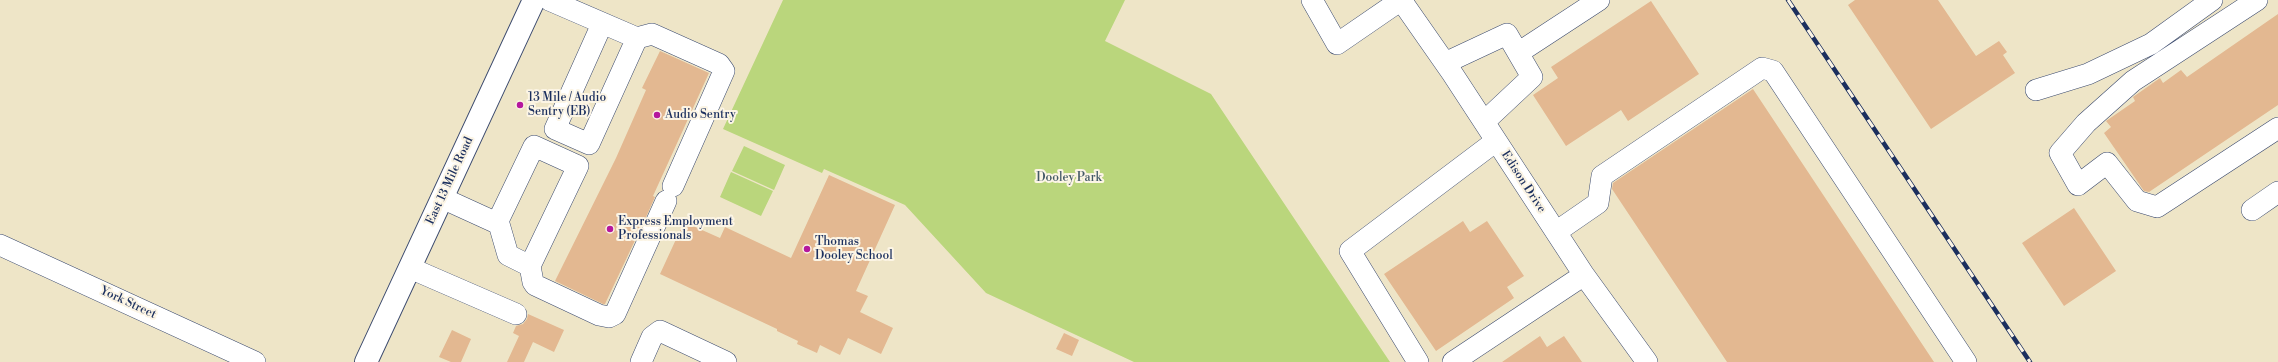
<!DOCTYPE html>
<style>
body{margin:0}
canvas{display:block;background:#eee5c7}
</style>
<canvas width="2278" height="362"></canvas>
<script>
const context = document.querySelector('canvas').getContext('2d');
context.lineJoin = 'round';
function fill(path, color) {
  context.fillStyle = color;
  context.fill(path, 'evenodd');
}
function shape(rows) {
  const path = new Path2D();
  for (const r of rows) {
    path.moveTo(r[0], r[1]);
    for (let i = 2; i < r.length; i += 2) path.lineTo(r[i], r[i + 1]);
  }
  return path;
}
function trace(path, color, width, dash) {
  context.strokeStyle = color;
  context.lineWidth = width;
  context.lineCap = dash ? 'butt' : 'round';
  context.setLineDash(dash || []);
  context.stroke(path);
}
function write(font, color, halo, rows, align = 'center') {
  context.font = font + ' "Libre Bodoni",serif';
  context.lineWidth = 4;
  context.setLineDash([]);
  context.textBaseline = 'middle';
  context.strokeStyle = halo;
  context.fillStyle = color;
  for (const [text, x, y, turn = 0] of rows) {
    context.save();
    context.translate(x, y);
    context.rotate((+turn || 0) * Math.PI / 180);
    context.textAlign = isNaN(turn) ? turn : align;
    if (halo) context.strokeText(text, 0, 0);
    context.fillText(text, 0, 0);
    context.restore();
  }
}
fill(shape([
 [783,0,1125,0,1105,41,1211,94,1390,362,1134,362,986,293,905,205,824,169,822,173,723,129],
 [744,146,785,165,774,190,732,171],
 [731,172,773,191,761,216,720,197]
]), '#bad67c');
fill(shape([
 [1855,0,1938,0,1976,56,1999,41,2007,52,2003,55,2015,73,1931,129,1848,5],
 [1651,1,1699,74,1628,121,1621,110,1566,146,1533,95,1558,78,1551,67],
 [2278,14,2278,105,2149,192,2144,191,2104,133,2111,127,2106,121,2135,101,2133,97,2160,78,2163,83,2181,70,2187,77],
 [660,51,709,73,653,196,655,197,646,217,605,304,603,304,555,281,616,158,646,90,642,88],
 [1753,89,1934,362,1727,362,1612,189,1613,183],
 [829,175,895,205,856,291,868,296,860,312,893,328,881,354,848,338,840,355,820,345,817,353,797,344,798,341,777,331,777,329,660,274,684,222,720,238,725,227,791,258],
 [2074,208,2116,271,2064,306,2022,243],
 [1463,221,1470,232,1487,221,1524,276,1507,287,1514,298,1436,351,1384,274],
 [528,314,564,330,554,352,533,342,524,362,507,362,519,336,513,333,516,326,523,324,527,319],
 [452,330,471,339,461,362,451,362,439,357],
 [1064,333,1079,340,1072,356,1056,349],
 [1540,336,1547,347,1564,336,1582,362,1502,362]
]), '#e3b891');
const minor = shape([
 [549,0,637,38,589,144,555,129,602,24],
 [1312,0,1337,44,1401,0],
 [1401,0,1452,73,1584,275,1647,362],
 [2257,0,2133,81,2086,123,2060,153,2078,185,2107,163,2137,201,2157,207,2278,128],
 [637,38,652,34,719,64,724,71,673,186],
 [1518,53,1599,0],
 [1445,63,1507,34,1532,77,1484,122],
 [2036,90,2088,74,2151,44,2212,0],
 [442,198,499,224,508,255,530,266,578,166,534,146,497,223],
 [2252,210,2278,192],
 [1556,232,1598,203,1602,176,1762,68,1773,71,1966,362],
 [0,245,255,362],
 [530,266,533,282,535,285,599,315,609,317,615,314,666,201],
 [410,268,516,314],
 [641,362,652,337,660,331,726,362],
 [1418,362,1350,251,1496,141],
 [1453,362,1584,275]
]);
const major = shape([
 [366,362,534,0]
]);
trace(minor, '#3b4a6e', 22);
trace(major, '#3b4a6e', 24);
trace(minor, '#fff', 21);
trace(major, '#fff', 22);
const rail = shape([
 [1788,0,2030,362]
]);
trace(rail, '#1b2f5e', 4.5);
trace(rail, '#fcf5e5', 3, [9]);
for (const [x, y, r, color] of [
 [520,105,4,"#b5179e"],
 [657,115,4,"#b5179e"],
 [610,229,4,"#b5179e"],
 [807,249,4,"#b5179e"]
]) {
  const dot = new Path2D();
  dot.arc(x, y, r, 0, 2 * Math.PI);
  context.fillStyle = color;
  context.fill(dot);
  trace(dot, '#fcf5e5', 1.5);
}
write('12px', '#1b2f5e', '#fcf5e5', [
 ["13 Mile / Audio",528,98],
 ["Sentry (EB)",528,112],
 ["Audio Sentry",665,115],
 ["Express Employment",618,222],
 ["Professionals",618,236],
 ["Thomas",815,242],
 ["Dooley School",815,256]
], 'left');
write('12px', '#435966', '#fcf5e5', [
 ["Dooley Park",1069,178]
]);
write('12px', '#1b2f5e', '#fcf5e5', [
 ["East 13 Mile Road",450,181,-65],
 ["Edison Drive",1523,182,57],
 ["York Street",128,303,25]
]);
</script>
